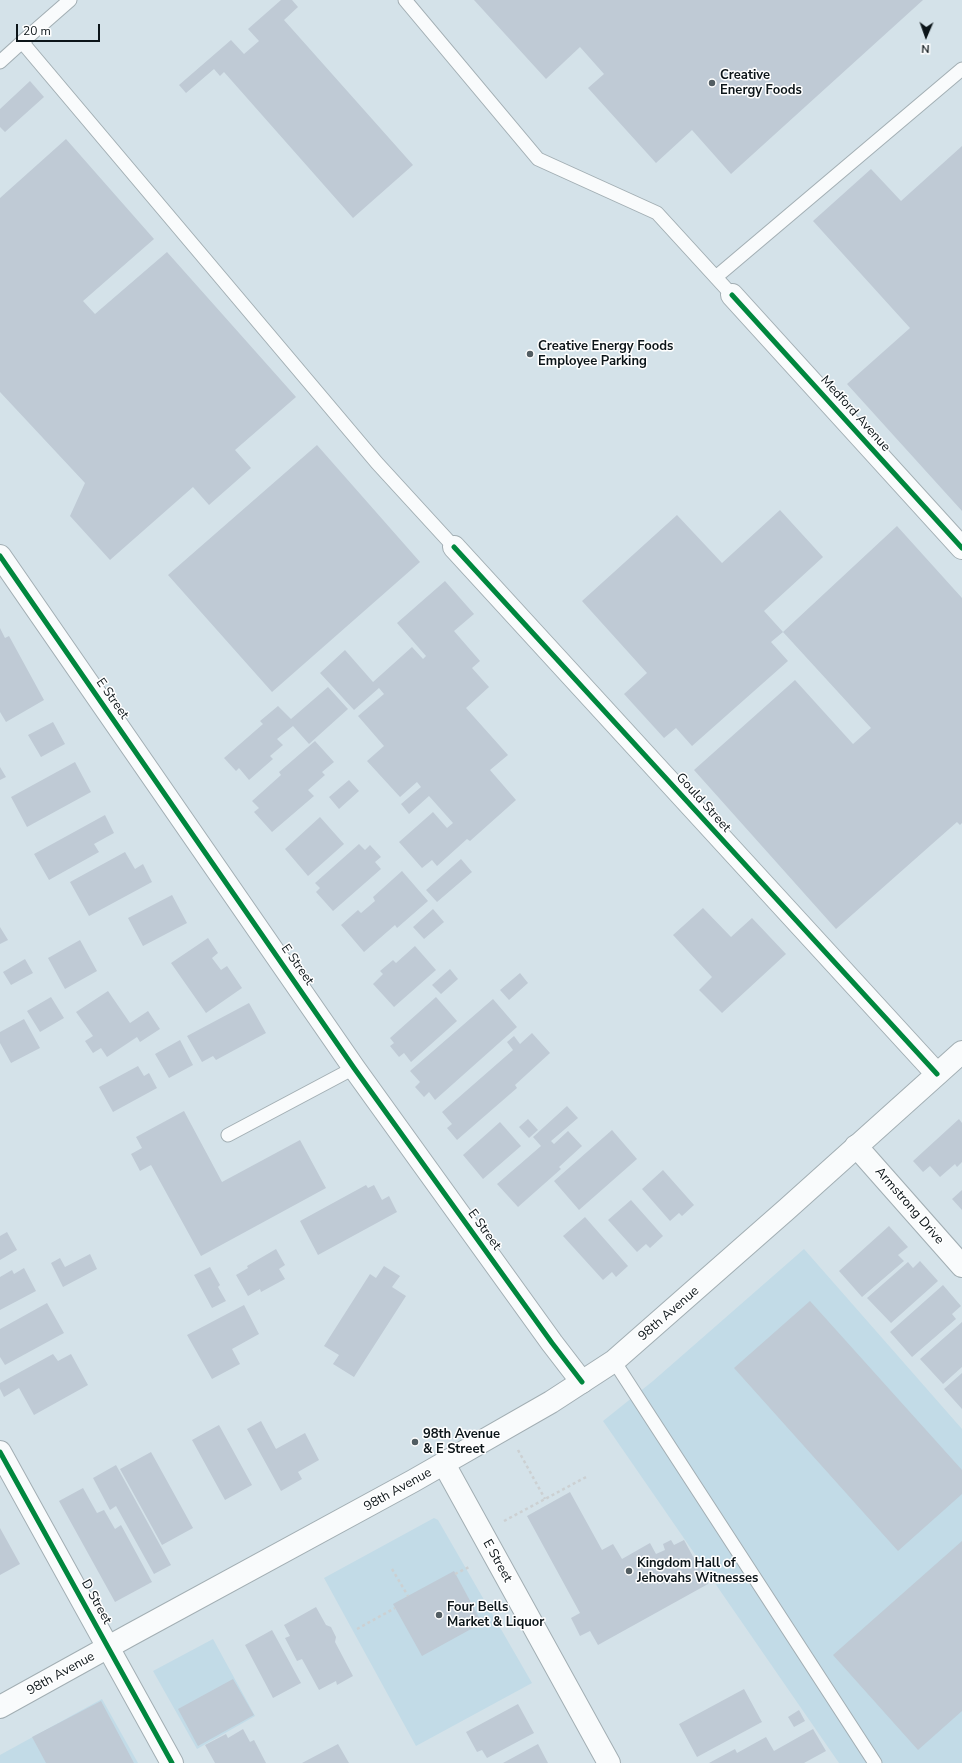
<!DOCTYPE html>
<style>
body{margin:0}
#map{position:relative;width:962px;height:1763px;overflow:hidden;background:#d4e2e9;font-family:"Nunito Sans",sans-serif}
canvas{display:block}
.north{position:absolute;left:906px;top:16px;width:40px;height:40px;-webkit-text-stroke:3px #fff;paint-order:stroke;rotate:182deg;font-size:11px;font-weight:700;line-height:16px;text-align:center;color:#0c1519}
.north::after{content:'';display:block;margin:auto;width:14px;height:18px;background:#0c1519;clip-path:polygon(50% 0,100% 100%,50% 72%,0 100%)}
.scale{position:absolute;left:16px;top:24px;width:84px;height:18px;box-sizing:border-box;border:2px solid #0c1519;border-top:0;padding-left:5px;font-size:12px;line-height:14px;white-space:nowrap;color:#0c1519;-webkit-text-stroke:3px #fff;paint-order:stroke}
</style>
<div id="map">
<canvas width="962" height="1763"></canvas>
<div class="north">N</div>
<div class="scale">20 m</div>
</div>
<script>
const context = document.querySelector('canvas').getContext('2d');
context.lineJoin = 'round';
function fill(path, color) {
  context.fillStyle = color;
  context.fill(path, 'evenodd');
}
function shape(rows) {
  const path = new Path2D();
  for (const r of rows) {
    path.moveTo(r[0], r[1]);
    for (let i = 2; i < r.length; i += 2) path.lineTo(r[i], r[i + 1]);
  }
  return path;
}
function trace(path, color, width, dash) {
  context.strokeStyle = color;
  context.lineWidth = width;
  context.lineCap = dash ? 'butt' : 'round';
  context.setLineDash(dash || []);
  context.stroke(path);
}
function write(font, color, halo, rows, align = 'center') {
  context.font = font + ' "Nunito Sans",sans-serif';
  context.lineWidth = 3;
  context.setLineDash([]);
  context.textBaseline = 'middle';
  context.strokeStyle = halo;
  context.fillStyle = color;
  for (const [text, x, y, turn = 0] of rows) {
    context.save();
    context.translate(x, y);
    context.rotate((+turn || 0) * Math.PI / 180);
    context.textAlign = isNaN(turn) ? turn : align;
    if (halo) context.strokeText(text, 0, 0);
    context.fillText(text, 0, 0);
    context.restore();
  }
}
fill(shape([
 [804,1249,962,1429,962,1763,839,1763,603,1421,653,1381],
 [434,1518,438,1520,532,1683,416,1746,324,1578],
 [213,1639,255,1716,197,1749,153,1671],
 [102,1699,138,1763,0,1763,0,1755]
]), '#c2dbe7');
fill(shape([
 [281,0,292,0,298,7,284,20,413,165,353,218,224,72,220,76,214,69,186,93,179,85,231,40,244,54,259,41,248,29],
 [474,0,923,0,731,174,692,130,656,163,588,88,604,74,580,47,546,79],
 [30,81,44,97,5,132,0,127,0,109],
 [66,139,154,239,83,301,95,314,167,252,296,397,235,450,251,468,209,505,193,487,110,560,70,516,85,483,0,392,0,198],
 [962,146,962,511,847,384,910,328,813,221,871,169,901,201],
 [317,445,420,562,272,692,168,575],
 [780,510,823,557,764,611,783,632,771,642,788,661,692,746,676,728,664,738,624,694,647,673,582,601,677,515,722,563],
 [897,526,962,598,962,823,960,825,957,822,836,929,694,770,795,680,853,744,871,728,783,632],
 [445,581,474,614,454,631,480,661,472,668,489,687,466,708,508,755,490,770,516,800,470,841,467,839,437,866,432,860,422,868,399,842,433,812,447,828,453,823,429,796,409,814,401,804,421,787,417,782,400,797,367,761,384,746,358,716,384,694,379,688,354,710,320,673,345,650,373,682,412,647,423,659,426,656,397,623],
 [0,628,5,638,9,636,44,700,6,722,0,712],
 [328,687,348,709,309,744,293,726,277,739,283,745,270,756,273,759,249,780,239,768,236,771,224,758,263,724,260,721,278,706,291,719],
 [53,722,65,744,41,757,28,735],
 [315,741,334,762,322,772,325,775,308,790,314,796,272,832,254,812,259,808,252,801,281,775,279,772],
 [75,762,91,792,27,827,11,797],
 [0,767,6,777,0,780],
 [349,780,359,791,339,809,329,797],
 [105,815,114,833,94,844,99,852,49,880,34,854],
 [320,817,344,844,308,876,285,849],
 [359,844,365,850,370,845,381,857,375,862,381,869,333,911,316,892,320,888,315,883],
 [125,852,135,869,143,864,152,882,89,916,70,882],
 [461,859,472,872,437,902,426,890],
 [402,871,428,901,397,928,395,925,364,952,341,925,358,910,361,913,375,901,373,897],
 [172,895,187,923,143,946,128,918],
 [703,908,731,937,752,918,786,954,722,1013,699,990,712,977,673,935],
 [433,909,444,922,424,939,413,927],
 [0,927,8,940,0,944],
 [208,938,218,953,212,958,221,970,227,966,242,988,206,1013,171,963],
 [80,940,97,971,65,989,48,958],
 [415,946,436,970,394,1007,373,984,383,974,380,971,393,960,396,963],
 [25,959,33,973,11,985,3,972],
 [450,969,458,979,441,994,432,985],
 [520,973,528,983,509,1000,500,990],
 [108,991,130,1023,148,1011,160,1029,140,1042,137,1037,107,1057,101,1048,93,1053,85,1041,93,1036,76,1012],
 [51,997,64,1018,40,1032,27,1011],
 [436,997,457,1021,411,1062,404,1053,399,1057,390,1046,394,1043,390,1038],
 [493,999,517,1027,435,1100,429,1092,424,1097,415,1087,420,1082,410,1071],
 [249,1003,266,1033,216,1060,213,1056,202,1062,187,1036],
 [24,1019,40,1048,11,1063,0,1043,0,1032],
 [532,1033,550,1053,515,1085,517,1088,457,1140,447,1128,452,1124,442,1112,513,1050,507,1042,514,1036,520,1044],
 [180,1040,193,1065,169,1078,155,1054],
 [138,1066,144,1076,149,1073,157,1088,113,1112,99,1087],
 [567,1106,578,1118,551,1141,554,1144,568,1131,582,1146,559,1167,561,1169,518,1207,497,1184,541,1146,533,1137],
 [184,1111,222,1182,300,1140,326,1188,201,1256,151,1165,140,1171,131,1154,142,1148,136,1137],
 [528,1119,538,1130,529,1138,519,1127],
 [959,1119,962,1123,962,1162,957,1167,955,1164,940,1177,930,1166,923,1172,913,1161],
 [500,1122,521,1146,483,1179,463,1155],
 [612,1130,637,1159,579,1210,554,1181],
 [663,1170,694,1205,682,1216,679,1213,670,1221,642,1189],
 [366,1185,368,1188,374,1185,382,1200,389,1196,397,1212,318,1255,300,1221],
 [962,1190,962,1210,952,1199],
 [631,1200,663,1236,650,1248,646,1244,637,1252,608,1220],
 [585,1217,628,1266,616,1277,612,1272,603,1280,563,1236],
 [889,1226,908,1247,898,1255,904,1261,862,1297,839,1271],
 [7,1232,17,1250,0,1260,0,1236],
 [276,1249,285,1265,279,1269,285,1279,261,1292,260,1289,248,1296,236,1275,248,1268,247,1266],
 [90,1254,97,1269,63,1287,51,1263,60,1258,65,1267],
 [920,1261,938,1281,891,1323,867,1298,908,1262,913,1268],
 [384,1266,400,1276,392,1287,406,1296,354,1377,333,1364,339,1355,324,1346,370,1274,376,1278],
 [210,1267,220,1285,218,1287,226,1301,212,1308,194,1275],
 [24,1268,36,1291,0,1310,0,1277,12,1270,14,1274],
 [943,1285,961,1306,952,1314,956,1319,912,1357,890,1332],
 [810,1301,962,1470,962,1494,898,1551,734,1368],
 [47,1303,64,1333,5,1365,0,1357,0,1329],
 [244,1305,259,1334,232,1349,240,1364,212,1379,187,1335],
 [962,1322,962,1367,943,1384,920,1359],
 [53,1354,58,1361,71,1354,88,1385,34,1415,19,1388,4,1397,0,1389,0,1383],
 [962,1373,962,1409,944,1389],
 [261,1421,276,1449,305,1433,319,1460,298,1472,302,1479,281,1491,247,1429],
 [219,1425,252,1485,225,1500,192,1440],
 [151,1452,193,1528,162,1545,120,1469],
 [116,1465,171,1565,154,1574,116,1506,110,1510,93,1478],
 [83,1488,97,1513,104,1510,115,1529,121,1525,152,1582,115,1602,59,1501],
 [570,1492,602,1550,613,1544,622,1559,650,1543,656,1554,665,1550,663,1544,671,1540,674,1545,684,1540,708,1584,598,1645,590,1631,580,1636,571,1618,580,1613,527,1516],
 [0,1528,20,1564,0,1575],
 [962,1541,962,1711,918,1750,833,1655],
 [454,1571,482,1623,422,1656,393,1604],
 [316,1607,326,1625,331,1627,336,1637,335,1642,353,1676,337,1685,336,1681,319,1690,302,1659,297,1661,285,1638,290,1636,284,1625],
 [272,1630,301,1683,273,1698,245,1645],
 [233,1679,254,1715,198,1746,178,1709],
 [744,1689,762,1722,697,1757,679,1724],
 [101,1701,134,1763,46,1763,32,1737],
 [518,1704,534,1733,487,1758,482,1750,477,1752,466,1732],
 [799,1710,805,1721,794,1727,788,1717],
 [243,1729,250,1742,254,1740,266,1763,215,1763,205,1745,226,1734,228,1738],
 [813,1729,826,1751,804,1763,709,1763,735,1749,737,1753,766,1737,774,1751],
 [338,1744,349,1763,302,1763],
 [538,1744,548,1763,503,1763]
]), '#bfcad5');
const service = shape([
 [70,0,22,42,377,463,454,547],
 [405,0,538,159,657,213,732,295],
 [0,62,22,42],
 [716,277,962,69],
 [228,1135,354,1068],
 [614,1361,875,1763]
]);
const minor = shape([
 [732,295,962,548],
 [454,547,937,1074],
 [0,556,354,1068,552,1343,582,1382],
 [856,1146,962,1266],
 [0,1452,172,1763],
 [444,1464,609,1763]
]);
const primary = shape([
 [0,1707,130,1635,413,1481,551,1402,614,1361,787,1209,962,1052]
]);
trace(service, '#a2aeb3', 15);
trace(minor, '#a2aeb3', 24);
trace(primary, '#a2aeb3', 24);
trace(shape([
 [518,1450,545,1499],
 [504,1521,588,1476],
 [392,1569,408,1596],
 [455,1574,471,1566],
 [357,1629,395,1608]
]), '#ccd0d2', 2.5, [3, 3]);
trace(service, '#f9fbfc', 13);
trace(minor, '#f9fbfc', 22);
trace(primary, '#f9fbfc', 22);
trace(shape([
 [732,295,962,548],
 [454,547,937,1074],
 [0,556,354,1068,552,1343,582,1382],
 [0,1452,172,1763]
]), '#00873e', 5);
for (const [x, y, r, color] of [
 [712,83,4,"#525d62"],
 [530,354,4,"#525d62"],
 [415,1442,4,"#525d62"],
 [629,1571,4,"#525d62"],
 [439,1615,4,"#525d62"]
]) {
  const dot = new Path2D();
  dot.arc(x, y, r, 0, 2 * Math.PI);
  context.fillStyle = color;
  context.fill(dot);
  trace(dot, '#fff', 1.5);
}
write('bold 13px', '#0c1519', '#fff', [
 ["Creative",720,76],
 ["Energy Foods",720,91],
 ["Creative Energy Foods",538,347],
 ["Employee Parking",538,362],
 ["98th Avenue",423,1435],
 ["& E Street",423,1450],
 ["Kingdom Hall of",637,1564],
 ["Jehovahs Witnesses",637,1579],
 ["Four Bells",447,1608],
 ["Market & Liquor",447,1623]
], 'left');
write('13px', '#0c1519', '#fff', [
 ["Medford Avenue",855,414,48],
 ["E Street",112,699,55],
 ["Gould Street",703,803,48],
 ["E Street",297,965,55],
 ["Armstrong Drive",909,1206,49],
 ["E Street",484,1230,54],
 ["98th Avenue",669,1314,-41],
 ["98th Avenue",398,1490,-29],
 ["E Street",497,1561,61],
 ["D Street",96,1602,61],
 ["98th Avenue",61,1674,-29]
]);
</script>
